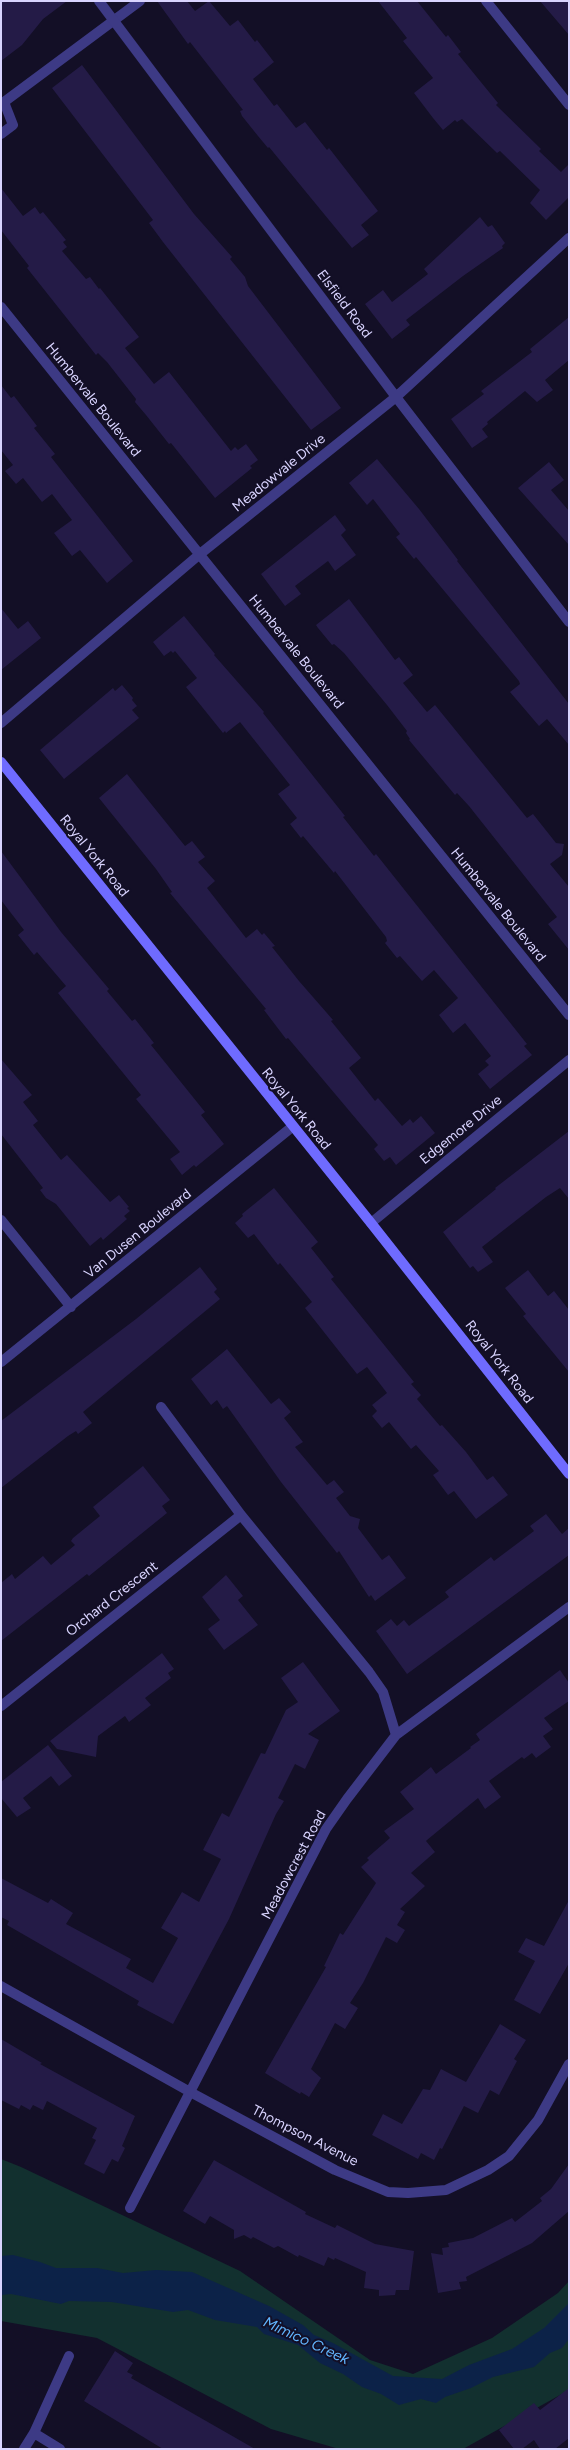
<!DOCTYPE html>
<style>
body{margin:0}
#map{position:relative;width:570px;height:2450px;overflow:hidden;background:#130f26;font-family:Figtree,sans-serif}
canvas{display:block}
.frame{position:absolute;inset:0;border:2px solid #d9d4ff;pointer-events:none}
</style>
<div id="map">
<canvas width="570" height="2450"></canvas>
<div class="frame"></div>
</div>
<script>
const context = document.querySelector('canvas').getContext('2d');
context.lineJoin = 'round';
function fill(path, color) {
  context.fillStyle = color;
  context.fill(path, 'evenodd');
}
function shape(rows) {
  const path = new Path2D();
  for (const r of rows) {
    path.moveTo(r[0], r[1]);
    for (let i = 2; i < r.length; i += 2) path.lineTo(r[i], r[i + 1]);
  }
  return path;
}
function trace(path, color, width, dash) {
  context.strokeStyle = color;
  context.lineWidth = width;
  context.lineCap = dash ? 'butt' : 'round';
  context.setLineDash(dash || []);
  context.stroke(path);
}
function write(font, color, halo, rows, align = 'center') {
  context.font = font + ' Figtree,sans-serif';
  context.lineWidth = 4;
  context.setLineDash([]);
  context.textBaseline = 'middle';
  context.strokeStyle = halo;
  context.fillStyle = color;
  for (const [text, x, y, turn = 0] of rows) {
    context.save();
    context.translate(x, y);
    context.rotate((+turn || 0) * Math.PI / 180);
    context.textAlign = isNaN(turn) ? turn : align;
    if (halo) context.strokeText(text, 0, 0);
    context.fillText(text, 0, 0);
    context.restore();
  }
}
fill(shape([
 [1,2159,21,2167,240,2271,370,2360,413,2374,492,2338,558,2293,569,2281,569,2390,463,2449,339,2449,271,2429,97,2338,1,2321]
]), '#12302f');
fill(shape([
 [13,2255,40,2262,56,2268,97,2268,123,2273,156,2270,192,2272,269,2306,303,2325,314,2335,333,2343,393,2376,442,2379,469,2365,512,2349,544,2328,569,2303,569,2339,562,2348,550,2353,534,2367,493,2377,471,2388,445,2397,436,2403,421,2399,399,2405,381,2394,362,2387,343,2374,320,2363,298,2345,264,2334,257,2327,215,2320,188,2310,173,2312,112,2302,69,2301,61,2304,11,2294,1,2295,1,2256]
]), '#0c2248');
fill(shape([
 [1,1,67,1,43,19,22,45,1,61],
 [157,1,187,1,195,11,209,1,230,26,238,20,255,42,257,40,274,62,253,79,274,106,277,104,296,128,305,122,327,150,329,148,378,211,361,225,369,235,352,248,269,147,268,148,258,136,242,116,240,111,243,110,190,42,188,44],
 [378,1,417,1,446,37,448,35,461,52,458,54,498,103,496,105,541,149,539,151,561,172,569,164,569,197,546,220,530,203,540,190,500,151,497,153,462,119,457,122,455,120,443,130,433,118,414,93,433,78,403,41,407,38],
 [540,1,569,1,569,35],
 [82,65,194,214,232,257,230,259,245,277,248,286,341,408,311,430,163,242,149,223,153,220,52,88],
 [1,188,23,216,35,207,40,214,43,212,66,240,63,242,67,247,62,251,86,279,90,277,99,289,100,288,139,337,125,348,154,384,169,372,231,451,235,447,238,450,246,444,258,460,250,466,252,468,215,498,171,443,169,444,146,415,135,402,136,399,107,362,98,353,96,355,27,268,29,266,1,230],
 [480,217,488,227,492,225,505,243,502,246,503,248,463,276,406,320,410,325,392,339,365,304,383,290,392,302,428,274,424,269],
 [569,317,569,360,545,380,553,390,537,402,525,391,487,422,488,424,482,429,488,437,472,448,451,419,484,394,481,391,532,352,530,349],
 [1,385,11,398,14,396,37,426,34,428,55,454,51,457,133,561,107,583,80,550,72,556,54,533,72,520,52,494,42,502,23,478,16,484,5,471,13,465,1,450],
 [377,459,419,509,458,560,457,561,569,704,569,745,547,719,539,726,510,692,520,684,519,681,416,557,414,559,396,537,400,534,373,499,367,505,349,483],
 [549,462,564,480,551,490,569,511,569,545,518,488],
 [335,515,346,530,341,535,356,555,335,571,328,561,295,586,301,594,285,606,261,574],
 [349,599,395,660,399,657,413,675,403,683,427,712,435,705,527,818,533,814,556,843,564,844,562,855,550,864,569,887,569,950,548,924,557,917,534,888,469,806,457,793,455,795,409,740,410,739,406,733,407,731,387,705,344,653,334,644,332,645,318,628,316,625],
 [1,608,18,629,28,621,41,638,1,670],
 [184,616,215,654,214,655,264,712,263,713,345,816,343,817,374,856,376,854,527,1044,524,1046,532,1055,490,1089,478,1074,489,1065,485,1061,491,1056,465,1023,453,1033,439,1015,458,998,434,970,422,981,400,956,397,958,385,943,387,941,386,937,335,871,334,873,303,836,301,838,290,824,297,818,278,794,290,785,240,722,226,733,225,731,223,733,186,687,197,678,175,651,173,653,171,651,164,656,153,642],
 [122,685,133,698,132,700,137,706,132,710,139,718,64,779,40,750,113,688,115,691],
 [127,774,185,846,192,841,205,857,198,862,215,881,207,888,246,938,257,929,262,935,264,933,275,946,272,947,299,981,333,1020,331,1021,361,1058,349,1068,375,1101,378,1098,402,1126,410,1119,413,1123,421,1116,435,1133,396,1165,390,1157,384,1161,374,1149,378,1145,288,1038,286,1039,264,1010,266,1009,170,893,172,892,156,869,99,798],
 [1,851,61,932,109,989,107,991,132,1021,135,1019,154,1043,151,1045,205,1112,201,1115,224,1144,196,1167,194,1165,182,1175,170,1159,180,1152,136,1099,141,1095,58,993,66,986,37,952,34,955,18,935,24,930,1,900],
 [1,1059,32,1095,23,1102,38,1121,33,1125,61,1160,67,1155,110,1202,119,1195,129,1207,127,1208,130,1211,124,1216,127,1219,103,1240,101,1237,90,1246,56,1204,46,1198,40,1190,43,1188,1,1134],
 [569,1131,569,1199,560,1188,546,1197,482,1247,493,1262,478,1272,473,1266,470,1268,443,1232,496,1189,495,1188],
 [274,1188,318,1242,311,1248,334,1277,331,1279,414,1382,411,1384,421,1395,417,1399,440,1426,442,1425,466,1452,487,1480,493,1476,508,1495,476,1519,454,1491,448,1495,433,1475,439,1471,416,1445,411,1449,389,1422,382,1428,372,1416,377,1411,372,1405,387,1393,367,1367,357,1374,305,1308,312,1302,280,1263,278,1265,254,1234,248,1238,235,1223,243,1216,242,1214],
 [200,1267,217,1289,214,1292,220,1299,83,1412,92,1423,78,1434,76,1431,68,1436,1,1488,1,1421,136,1319],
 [528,1270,548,1296,554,1291,569,1310,569,1372,523,1316,526,1314,505,1288],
 [227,1349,271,1404,279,1398,291,1412,284,1418,303,1442,295,1447,327,1485,334,1480,344,1492,336,1498,350,1516,360,1519,358,1528,382,1560,389,1555,406,1578,375,1601,371,1595,369,1597,339,1551,337,1553,281,1482,227,1406,223,1409,217,1400,211,1405,191,1379],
 [143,1466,170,1500,162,1506,167,1513,89,1576,87,1574,1,1641,1,1583,12,1574,15,1579,43,1556,51,1565,75,1545,71,1541,73,1538,100,1516,93,1507],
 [546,1514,562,1534,569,1528,569,1555,407,1674,376,1631,391,1619,397,1626,404,1620,409,1626,449,1597,445,1592,474,1570,491,1557,494,1561,534,1531,530,1526],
 [226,1575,243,1596,238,1600,258,1625,224,1650,208,1629,220,1620,202,1597],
 [162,1653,174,1669,168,1673,171,1678,145,1698,151,1705,129,1722,125,1716,98,1736,96,1757,57,1749,50,1741],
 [303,1662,340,1711,308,1734,319,1740,305,1769,295,1764,278,1798,284,1801,276,1814,229,1919,173,2024,137,2005,139,2001,7,1925,9,1921,1,1917,1,1878,48,1903,51,1899,73,1913,66,1924,131,1959,126,1968,153,1983,178,1938,161,1928,182,1892,199,1902,221,1859,203,1850,222,1813,229,1817,261,1753,265,1754,286,1710,298,1702,281,1678],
 [560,1670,569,1683,569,1701,544,1718,553,1729,543,1736,551,1747,536,1758,532,1753,524,1759,522,1757,489,1781,501,1797,485,1809,478,1798,427,1840,426,1841,435,1852,411,1873,425,1886,400,1909,405,1912,397,1925,405,1930,397,1943,386,1937,363,1983,350,2003,358,2008,345,2029,335,2023,311,2069,321,2078,309,2097,301,2092,300,2094,265,2073,326,1967,324,1966,340,1933,343,1935,376,1883,361,1867,369,1860,367,1858,390,1838,384,1831,414,1809,400,1792,431,1767,436,1774,471,1748,470,1747,480,1740,476,1734],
 [48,1745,72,1776,59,1786,51,1776,23,1798,31,1808,17,1817,1,1798,1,1782],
 [569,1900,569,1963,540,2014,514,2000,535,1961,518,1952,526,1938,544,1946],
 [500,2024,526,2040,514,2059,517,2061,499,2095,490,2090,478,2113,464,2106,442,2149,440,2148,434,2160,421,2153,418,2159,372,2135,383,2114,402,2124,423,2089,430,2090,441,2069,466,2082],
 [1,2039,42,2063,40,2064,135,2116,122,2146,125,2148,118,2162,112,2159,104,2174,84,2164,96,2140,92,2138,97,2128,47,2101,43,2110,33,2105,30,2110,21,2105,19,2109,1,2100],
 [214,2160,306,2212,305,2214,335,2228,337,2225,375,2244,414,2251,409,2290,396,2290,395,2295,379,2296,379,2290,364,2288,366,2272,335,2258,334,2260,328,2257,324,2266,299,2255,298,2257,278,2246,274,2248,253,2237,251,2239,244,2235,234,2239,234,2230,210,2216,205,2224,183,2211],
 [569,2164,569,2211,532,2243,466,2277,467,2281,459,2282,461,2289,438,2293,431,2253,443,2255,442,2248,449,2247,448,2243,473,2238,512,2218,515,2222,542,2201,540,2198,551,2189],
 [115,2351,133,2363,127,2372,133,2375,131,2378,255,2449,163,2449,84,2401],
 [569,2388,569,2438,555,2449,540,2449,534,2440,522,2449,514,2449,499,2430,534,2403,540,2410]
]), '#241b47');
trace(shape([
 [1,134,13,125,4,102,140,1]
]), '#3d3a85', 10);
trace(shape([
 [99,1,396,397,569,622],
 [486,1,569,105],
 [1,307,569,1015],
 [1,723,200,554,396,397,569,238],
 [1,1220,71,1307],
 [371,1223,569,1060],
 [1,1362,292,1127],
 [161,1407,241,1515,369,1672,383,1692,396,1735],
 [1,1706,241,1515],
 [1,1986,192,2093,335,2170,388,2192,408,2193,446,2190,488,2170,509,2156,538,2120,569,2064],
 [130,2208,326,1829,347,1799,396,1735,569,1607],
 [34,2433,60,2449],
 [24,2449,34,2433,69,2356]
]), '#3d3a85', 10);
trace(shape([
 [1,762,371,1223,569,1474]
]), '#6f6bff', 10);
write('14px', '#d9d4ff', '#130f26', [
 ["Elsfield Road",344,304,53],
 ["Humbervale Boulevard",93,400,51],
 ["Meadowvale Drive",279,473,-39],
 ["Humbervale Boulevard",296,652,51],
 ["Royal York Road",94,856,51],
 ["Humbervale Boulevard",498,905,51],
 ["Royal York Road",296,1109,51],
 ["Edgemore Drive",461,1130,-39],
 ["Van Dusen Boulevard",138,1234,-39],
 ["Royal York Road",499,1362,52],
 ["Orchard Crescent",112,1599,-38],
 ["Meadowcrest Road",294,1865,-62],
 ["Thompson Avenue",305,2136,27]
]);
write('italic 15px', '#62b6ff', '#130f26', [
 ["Mimico Creek",306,2341,25]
]);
</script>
